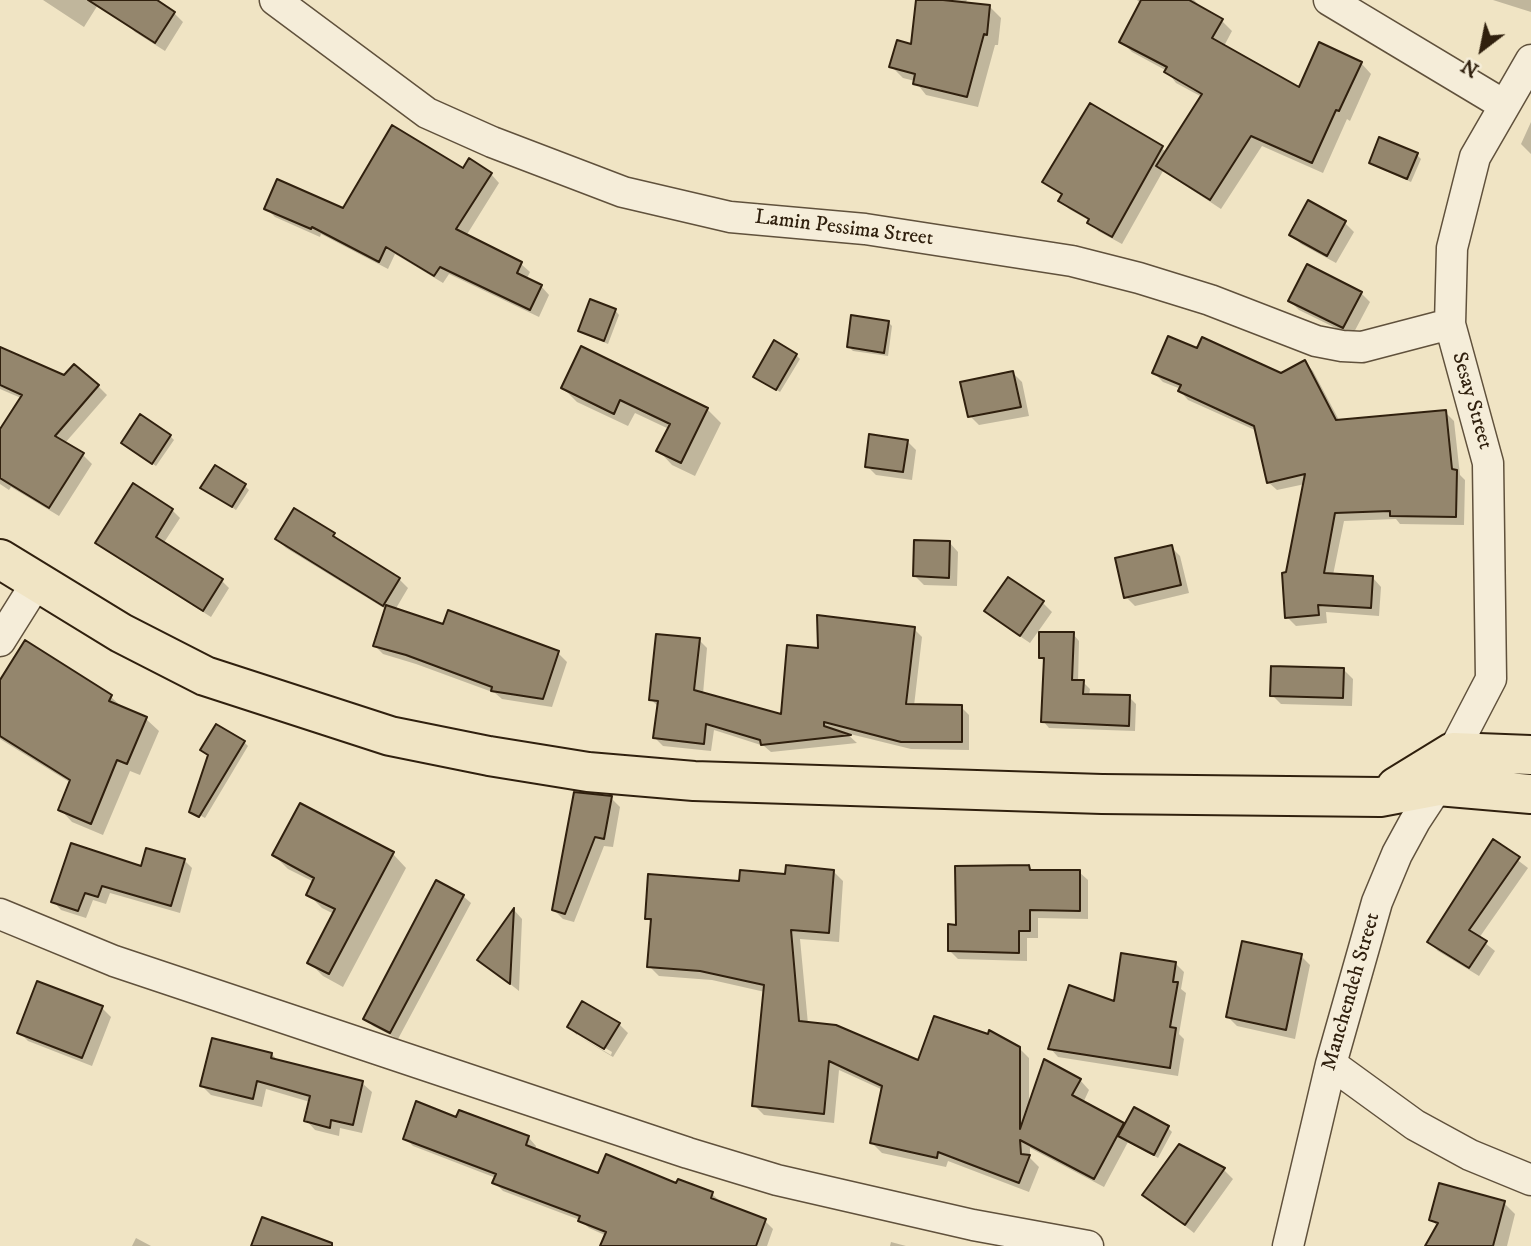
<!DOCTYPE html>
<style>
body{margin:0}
#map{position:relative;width:1531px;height:1246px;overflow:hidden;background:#f0e4c4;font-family:"IM FELL DW Pica",serif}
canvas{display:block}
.north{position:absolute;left:1447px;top:14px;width:70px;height:70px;-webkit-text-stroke:5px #f5edd9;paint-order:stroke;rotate:212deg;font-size:19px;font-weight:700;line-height:28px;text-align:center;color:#30200e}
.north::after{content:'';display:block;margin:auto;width:24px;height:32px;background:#30200e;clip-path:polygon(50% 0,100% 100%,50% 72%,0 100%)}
</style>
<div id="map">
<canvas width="1531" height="1246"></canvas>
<div class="north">N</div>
</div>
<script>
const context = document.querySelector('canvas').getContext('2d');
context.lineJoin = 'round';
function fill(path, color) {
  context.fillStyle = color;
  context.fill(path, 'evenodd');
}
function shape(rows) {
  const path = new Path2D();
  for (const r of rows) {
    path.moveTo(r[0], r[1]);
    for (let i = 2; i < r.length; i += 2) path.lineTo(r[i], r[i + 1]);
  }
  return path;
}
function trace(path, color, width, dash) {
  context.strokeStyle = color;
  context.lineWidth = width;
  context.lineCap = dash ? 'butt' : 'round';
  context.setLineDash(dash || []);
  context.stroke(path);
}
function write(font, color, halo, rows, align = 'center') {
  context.font = font + ' "IM FELL DW Pica",serif';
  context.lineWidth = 7;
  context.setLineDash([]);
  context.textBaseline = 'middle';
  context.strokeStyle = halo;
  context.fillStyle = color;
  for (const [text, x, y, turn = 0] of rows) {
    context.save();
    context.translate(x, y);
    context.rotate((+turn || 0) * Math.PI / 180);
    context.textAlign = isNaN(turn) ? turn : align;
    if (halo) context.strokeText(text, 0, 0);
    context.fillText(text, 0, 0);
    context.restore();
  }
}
fill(shape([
 [43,0,101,0,84,27],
 [141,0,154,0,174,13,183,22,165,51,135,32,126,23],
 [918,0,967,0,965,4,990,7,1001,18,998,45,995,45,978,107,926,95,915,81,903,78,891,66,913,47],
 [1137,0,1194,0,1200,6,1199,8,1222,21,1232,31,1224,46,1299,89,1361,63,1371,74,1350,121,1347,119,1323,173,1262,146,1221,209,1163,171,1122,244,1098,231,1090,221,1069,209,1060,200,1063,196,1045,182,1091,105,1167,152,1202,97,1176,83,1167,71,1132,52,1121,41,1141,4],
 [1493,0,1531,0,1531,12],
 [1531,122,1531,154,1521,144],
 [1417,155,1421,159,1411,182,1375,166,1371,162],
 [463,170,491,174,499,183,466,236,521,264,530,272,526,280,541,286,549,295,539,317,449,274,443,283,395,254,388,269,321,234,320,237,275,217,266,208,343,210],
 [1309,203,1345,223,1354,232,1336,263,1301,244,1291,234],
 [1361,293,1370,302,1352,336,1299,310,1290,301],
 [615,310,619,315,608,344,584,334,580,330],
 [888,322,892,326,888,356,853,351,848,346],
 [0,349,64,377,98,386,107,395,65,443,83,455,92,464,59,516,11,487,9,490,0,484,0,433,21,398,0,389],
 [1198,350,1281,375,1305,362,1313,371,1340,422,1445,412,1454,421,1460,475,1465,480,1464,525,1400,524,1396,519,1344,521,1333,575,1373,578,1381,587,1379,616,1326,612,1327,623,1296,626,1287,617,1287,574,1305,484,1277,490,1268,482,1257,431,1188,400,1180,391,1181,389,1163,382,1154,373],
 [796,355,800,359,780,392,759,380],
 [1013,373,1022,382,1029,416,979,425,970,416],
 [563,388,707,409,721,423,695,476,672,465,659,451,669,429,635,413,628,426,577,402],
 [170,436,174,440,156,466,127,447],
 [907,441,916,450,912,480,876,475,867,466],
 [244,485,249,490,236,510,202,488],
 [134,486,172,510,180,518,163,544,222,581,229,588,211,617,105,550,98,543],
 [334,535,343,544,399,579,408,588,395,610,444,626,558,653,567,662,552,707,502,699,495,693,416,664,383,654,375,646,387,610,286,548,277,539],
 [949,542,958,552,957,586,924,585,915,576],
 [1171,547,1180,556,1189,593,1135,606,1126,597],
 [1043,603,1052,612,1030,643,996,620,987,611],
 [914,629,922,637,914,706,961,707,969,715,969,750,911,749,846,733,857,743,771,752,764,746,714,730,711,751,663,746,655,738,659,707,650,699,699,640,707,648,703,694,783,716,820,650],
 [1073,634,1079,641,1078,682,1083,682,1090,689,1089,696,1129,697,1136,704,1135,731,1049,728,1043,721,1046,663,1040,657],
 [25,643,111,697,124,709,146,719,159,731,140,775,130,771,103,835,72,822,60,809,71,783,0,739,0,683],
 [1344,670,1353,679,1352,706,1281,704,1272,695],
 [244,742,248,746,205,818,194,812,209,756,202,750],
 [611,798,620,807,613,847,604,846,574,922,563,919,554,910],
 [1494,842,1528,868,1479,938,1495,951,1479,976,1438,951,1429,942],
 [393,854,406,868,343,987,323,976,309,962,334,914,322,908,308,894,314,882,288,869,274,855],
 [184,860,192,868,180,913,110,893,106,904,93,900,86,918,61,910,53,901,142,868],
 [1029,867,1033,871,1079,872,1088,880,1088,919,1038,918,1038,938,1027,938,1027,961,958,959,949,950,958,926],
 [833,871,843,881,839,942,800,939,808,1024,919,1062,1019,1048,1029,1058,1029,1106,1080,1080,1089,1090,1083,1103,1125,1127,1134,1110,1168,1128,1172,1132,1158,1158,1128,1142,1104,1187,1030,1148,1030,1158,1039,1167,1029,1192,948,1161,946,1167,882,1153,872,1143,883,1090,839,1070,834,1123,764,1115,754,1105,765,992,712,980,659,976,649,966,652,923,647,918,740,883],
 [463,896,471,903,398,1039,373,1026,365,1018],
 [514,910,522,919,519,991,480,960],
 [1301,956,1310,965,1295,1039,1237,1026,1228,1017],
 [1175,963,1184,972,1181,989,1186,993,1179,1034,1184,1039,1178,1076,1058,1057,1050,1048],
 [102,1008,111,1017,92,1066,28,1041,19,1032],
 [619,1024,628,1033,613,1057,578,1036,611,1055,612,1052,577,1031,577,1035,569,1027],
 [272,1054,278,1061,362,1083,372,1092,362,1133,340,1128,339,1136,315,1130,306,1120,310,1102,266,1089,262,1107,211,1095,202,1086],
 [457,1119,528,1137,536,1146,535,1150,599,1175,677,1186,712,1194,721,1202,765,1221,773,1229,767,1246,602,1246,607,1236,589,1228,580,1220,503,1191,495,1183,496,1178,413,1146,405,1138],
 [1179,1146,1224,1170,1233,1179,1194,1233,1145,1194],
 [1504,1203,1515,1214,1507,1246,1427,1246,1438,1226,1431,1220],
 [136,1238,151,1246,132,1246],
 [891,1242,906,1246,890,1246]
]), '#0003');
const building = shape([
 [88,0,157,0,175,12,155,43,88,0],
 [916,0,943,0,990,5,987,35,984,34,967,97,913,84,915,74,889,67,897,40,911,44,916,0],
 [1141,0,1189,0,1223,19,1212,38,1299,87,1319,42,1362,62,1339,111,1336,110,1312,163,1251,136,1210,200,1156,166,1202,94,1164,72,1167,67,1119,42,1141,0],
 [1090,103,1163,146,1112,237,1087,223,1089,219,1058,201,1062,194,1042,182,1090,103],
 [392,125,463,168,469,158,492,173,456,229,522,262,517,273,542,285,530,310,440,267,434,276,386,247,379,262,312,227,311,229,264,209,277,179,343,208,392,125],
 [1379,137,1418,153,1407,179,1369,163,1379,137],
 [1308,200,1346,221,1327,256,1289,235,1308,200],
 [1307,264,1362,292,1343,328,1288,301,1307,264],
 [590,299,616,309,604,341,578,331,590,299],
 [851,315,889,321,884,353,847,347,851,315],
 [1168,336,1197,348,1202,337,1281,373,1305,360,1336,420,1446,410,1452,469,1457,470,1456,517,1390,516,1390,511,1335,513,1324,573,1373,576,1371,608,1318,605,1319,615,1285,618,1282,573,1286,572,1305,474,1267,483,1254,426,1178,391,1181,385,1152,373,1168,336],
 [774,340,797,354,776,390,753,377,774,340],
 [581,346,708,408,681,463,656,451,670,424,620,400,614,414,561,388,581,346],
 [0,347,64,375,74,364,99,385,55,436,84,453,49,508,0,478,0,429,22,395,0,385,0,347],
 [1013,371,1021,407,968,417,960,382,1013,371],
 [140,414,171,435,152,464,121,443,140,414],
 [869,434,908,440,903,472,865,467,869,434],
 [215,465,246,484,232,507,200,488,215,465],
 [133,483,173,509,156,537,223,579,203,611,95,543,133,483],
 [294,508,335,533,333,536,400,578,383,606,275,539,294,508],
 [914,540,950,541,949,578,913,576,914,540],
 [1172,545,1181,585,1124,598,1115,558,1172,545],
 [1008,577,1044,601,1020,636,984,611,1008,577],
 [386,605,443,624,448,610,559,651,543,699,491,691,492,687,406,655,373,646,386,605],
 [817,615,915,627,906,704,962,705,962,742,901,742,824,722,824,726,851,735,761,745,760,740,706,724,704,744,653,738,658,701,649,700,656,634,700,638,694,690,781,714,787,645,818,648,817,615],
 [1039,632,1074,632,1072,680,1084,680,1083,694,1130,695,1129,726,1041,722,1044,658,1039,658,1039,632],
 [25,640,112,695,109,701,147,717,127,764,117,760,91,824,58,810,70,780,0,736,0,680,25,640],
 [1271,666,1344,668,1343,698,1270,696,1271,666],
 [216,724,245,741,199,817,189,812,208,755,200,750,216,724],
 [574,792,612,796,604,839,595,837,565,914,552,910,574,792],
 [300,803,394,852,329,974,307,963,335,909,306,895,314,878,272,855,300,803],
 [1493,839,1520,857,1469,930,1487,941,1469,968,1427,942,1493,839],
 [71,843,141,866,146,848,185,859,171,906,102,886,98,897,85,893,78,911,51,902,71,843],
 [786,865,834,870,829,933,791,930,799,1021,836,1025,918,1060,934,1016,988,1034,989,1030,1020,1047,1020,1129,1044,1059,1081,1079,1072,1095,1124,1123,1094,1179,1020,1140,1021,1154,1030,1155,1019,1183,938,1152,937,1158,870,1143,882,1086,829,1061,824,1114,752,1106,764,985,700,971,647,967,651,919,645,919,648,874,739,881,740,870,785,874,786,865],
 [1029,865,1030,870,1080,870,1080,911,1030,910,1030,931,1019,931,1019,953,948,951,948,924,956,925,955,866,1029,865],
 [436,880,464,895,390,1033,363,1019,436,880],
 [514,908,510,984,477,960,514,908],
 [1242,941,1302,954,1286,1030,1226,1017,1242,941],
 [1121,953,1176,962,1173,982,1178,982,1170,1027,1176,1028,1170,1068,1048,1049,1069,985,1114,1001,1121,953],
 [37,981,103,1006,82,1058,17,1033,37,981],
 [582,1001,620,1023,604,1049,567,1027,582,1001],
 [212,1038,272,1053,271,1058,363,1081,353,1125,331,1120,330,1128,304,1121,310,1096,257,1081,253,1099,200,1086,212,1038],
 [416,1101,456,1117,459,1110,529,1136,526,1145,598,1173,606,1154,676,1183,678,1179,713,1192,711,1198,766,1219,756,1246,600,1246,606,1232,578,1221,580,1216,492,1183,496,1174,403,1139,416,1101],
 [1134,1107,1169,1126,1154,1155,1118,1136,1134,1107],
 [1179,1144,1225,1168,1185,1225,1142,1195,1179,1144],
 [1439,1183,1505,1201,1493,1246,1425,1246,1438,1223,1429,1220,1439,1183],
 [262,1217,332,1243,332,1246,251,1246,262,1217]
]);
fill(building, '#94866d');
trace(building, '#30200e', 2);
const street = shape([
 [275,0,427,113,492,142,623,192,730,217,865,229,1072,261,1139,278,1210,300,1316,341,1342,346,1362,347,1450,324],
 [1329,0,1504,105],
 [0,641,37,582],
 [0,914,114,961,688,1153,777,1180,973,1225,1088,1246],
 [1331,1064,1415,1125,1470,1155,1531,1180],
 [1288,1246,1331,1064,1377,902,1397,854,1415,821,1438,786,1453,752,1491,679,1488,463,1450,324,1452,248,1475,157,1531,60]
]);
const primary = shape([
 [0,559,121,633,205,676,390,736,489,756,588,772,694,781,1102,794,1380,797,1438,786,1531,794],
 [1396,787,1453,752,1531,755]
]);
trace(street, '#60513c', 33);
trace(primary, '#30200e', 42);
trace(street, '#f5edd9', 30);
trace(primary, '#f0e4c4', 38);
write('21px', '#30200e', '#f5edd9', [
 ["Lamin Pessima Street",844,229,7],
 ["Sesay Street",1471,401,74],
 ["Manchendeh Street",1352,992,-74]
]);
</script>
